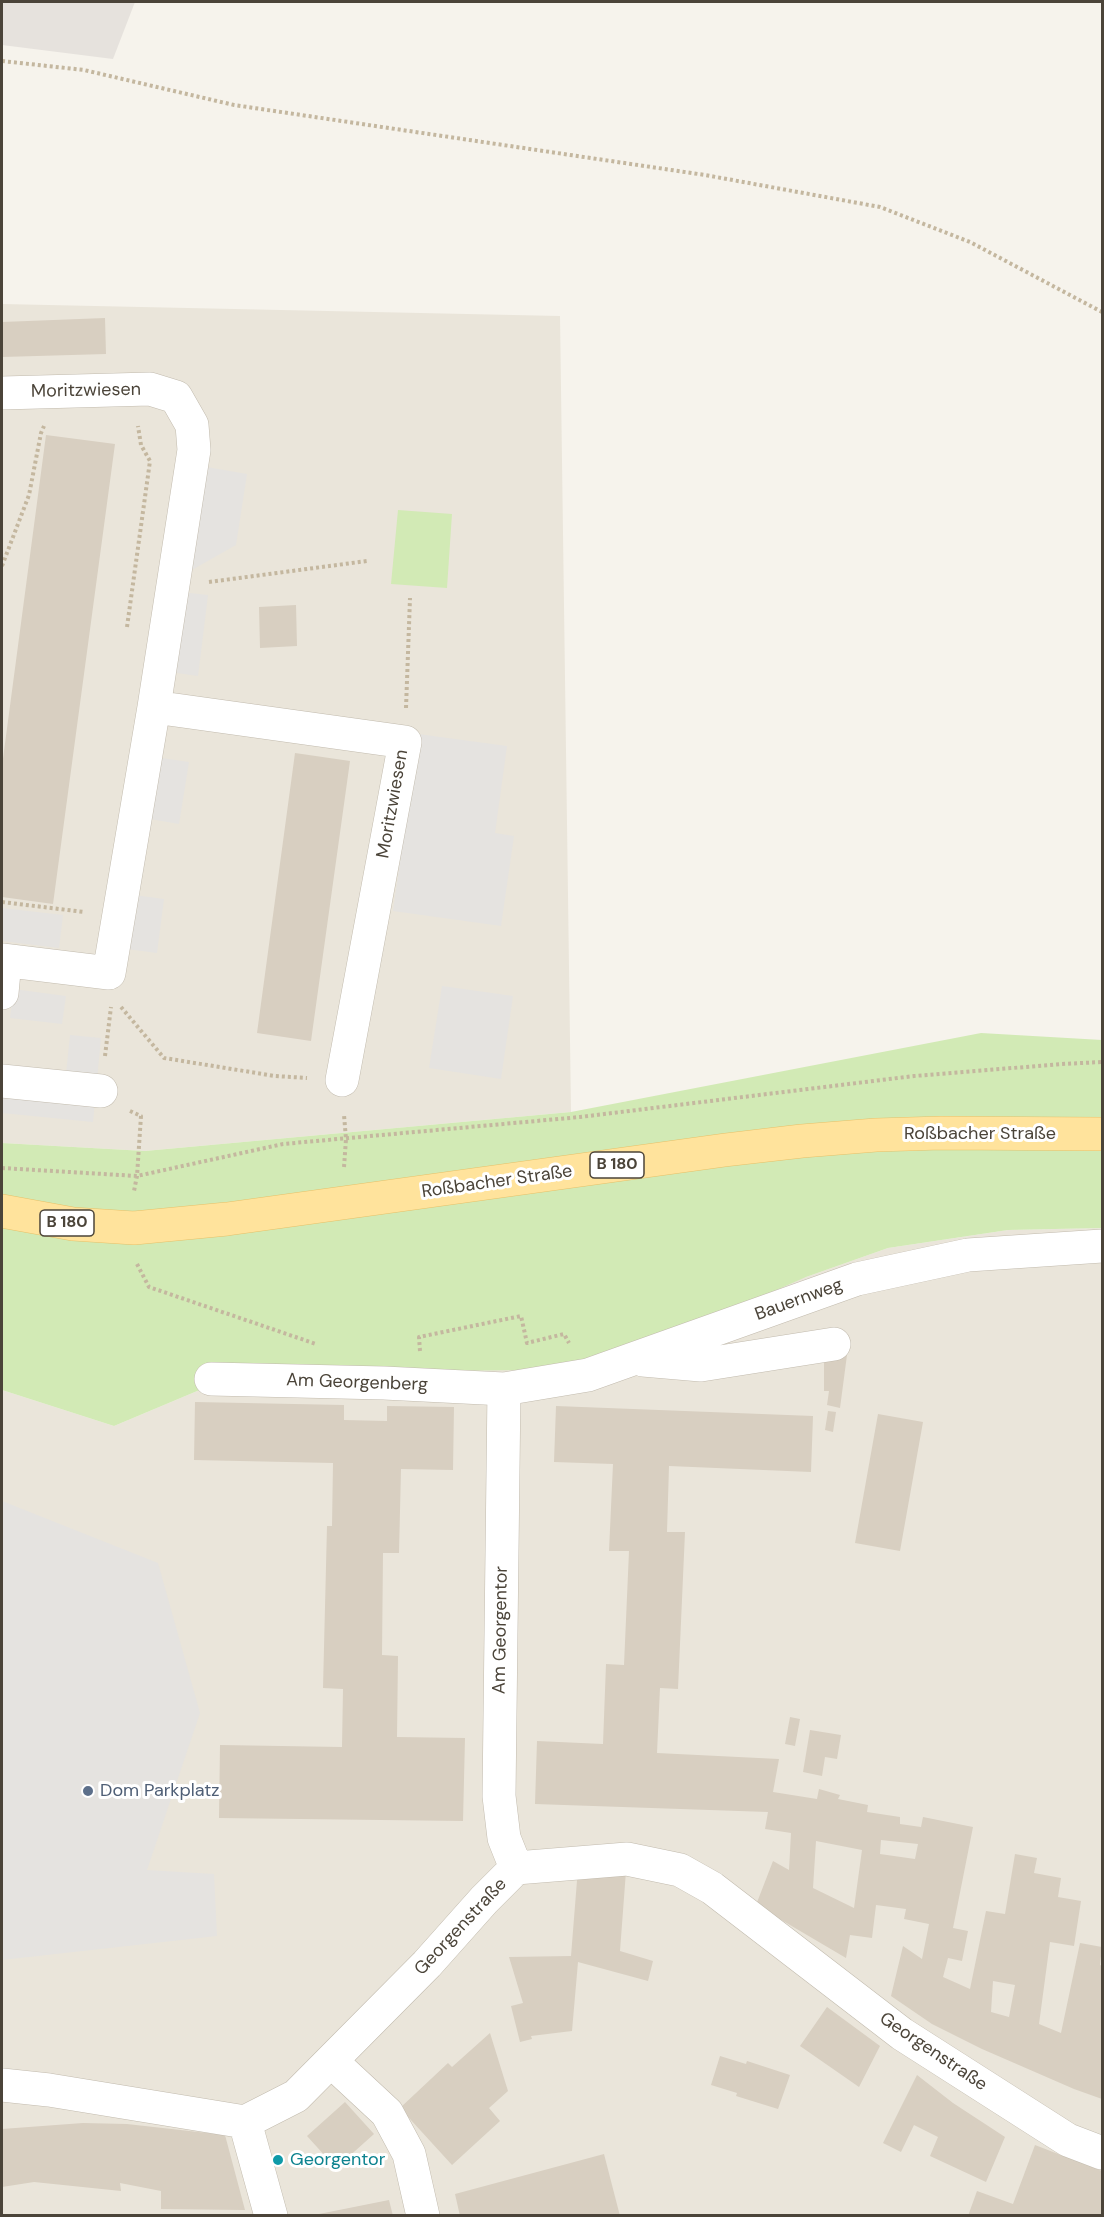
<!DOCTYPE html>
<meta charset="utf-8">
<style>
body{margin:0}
#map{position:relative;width:1104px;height:2217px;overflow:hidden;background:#f6f3ec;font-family:"DM Sans",sans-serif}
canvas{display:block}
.frame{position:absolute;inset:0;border:3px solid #4b4439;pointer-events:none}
</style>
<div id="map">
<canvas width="1104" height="2217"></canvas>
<div class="frame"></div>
</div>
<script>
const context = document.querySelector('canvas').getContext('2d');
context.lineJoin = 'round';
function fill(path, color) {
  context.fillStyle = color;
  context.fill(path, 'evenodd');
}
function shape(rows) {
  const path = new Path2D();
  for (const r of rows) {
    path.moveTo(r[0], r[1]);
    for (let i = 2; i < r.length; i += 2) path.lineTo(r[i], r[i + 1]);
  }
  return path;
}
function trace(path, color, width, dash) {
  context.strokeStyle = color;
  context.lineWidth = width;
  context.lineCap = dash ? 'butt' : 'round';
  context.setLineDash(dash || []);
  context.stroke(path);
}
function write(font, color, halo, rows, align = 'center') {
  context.font = font + ' "DM Sans",sans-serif';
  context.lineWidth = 6;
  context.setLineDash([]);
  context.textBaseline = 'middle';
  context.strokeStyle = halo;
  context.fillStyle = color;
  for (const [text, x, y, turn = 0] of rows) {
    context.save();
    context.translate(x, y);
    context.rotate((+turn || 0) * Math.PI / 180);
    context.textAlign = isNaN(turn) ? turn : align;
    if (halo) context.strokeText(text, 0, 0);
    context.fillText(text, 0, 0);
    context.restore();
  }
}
fill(shape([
 [2,304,560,316,571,1112,145,1151,2,1143],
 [1102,1228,1102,2215,2,2215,2,1390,114,1426,240,1373,806,1277,888,1248,1008,1230]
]), '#eae5da');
fill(shape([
 [2,2,135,2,113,59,2,45]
]), '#e6e2dd');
fill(shape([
 [398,510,452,514,447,588,391,584],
 [981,1033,1102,1040,1102,1228,1008,1230,888,1248,806,1277,628,1355,527,1370,240,1373,114,1426,2,1390,2,1143,145,1151,571,1112]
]), '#d2eab5');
fill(shape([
 [201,466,247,474,236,545,183,575],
 [181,592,208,595,198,676,171,672],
 [418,734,507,746,495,833,514,836,501,926,393,911],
 [155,757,189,762,179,824,144,818],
 [134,895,164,899,157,953,127,949],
 [2,908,63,915,59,948,2,941],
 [442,986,513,996,501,1079,429,1068],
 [13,989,66,996,62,1024,10,1018],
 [70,1035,101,1038,93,1122,2,1113,4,1068,66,1074],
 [2,1501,158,1563,200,1713,147,1870,214,1874,217,1936,2,1960]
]), '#e5e3e0');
fill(shape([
 [105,318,106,354,2,357,2,322],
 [46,435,115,444,53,904,2,897,2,766],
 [296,605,297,646,260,648,259,607],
 [295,753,350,761,311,1041,257,1033],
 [847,1355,840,1408,827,1405,829,1391,824,1391,824,1358],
 [195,1402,344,1405,344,1420,387,1421,387,1406,454,1407,453,1470,401,1469,399,1553,383,1553,382,1655,398,1656,397,1737,465,1738,463,1821,219,1818,220,1745,342,1747,343,1689,323,1688,327,1526,332,1526,333,1463,194,1460],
 [556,1406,813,1416,811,1472,669,1466,667,1532,685,1532,678,1689,660,1688,657,1753,779,1759,773,1792,817,1799,819,1789,840,1795,838,1799,868,1805,867,1812,900,1817,900,1824,921,1827,923,1817,973,1827,953,1928,968,1931,962,1961,948,1958,943,1977,970,1989,986,1911,1005,1914,1015,1854,1037,1858,1034,1873,1061,1878,1058,1897,1081,1901,1074,1946,1050,1942,1039,2024,1061,2033,1080,1943,1102,1947,1100,1965,1102,1966,1102,2099,1074,2089,982,2049,932,2024,891,1996,903,1946,922,1959,929,1924,904,1919,906,1909,876,1905,872,1938,850,1935,846,1958,756,1905,773,1861,789,1870,791,1833,765,1829,768,1812,535,1804,537,1741,603,1744,606,1664,624,1665,629,1551,609,1551,613,1464,554,1462],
 [881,1840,918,1844,915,1859,880,1854],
 [816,1841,862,1850,854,1908,813,1888],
 [993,1981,1015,1985,1009,2017,991,2012],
 [828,1411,836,1412,833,1432,825,1430],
 [878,1414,923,1422,900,1551,855,1543],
 [790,1717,800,1719,795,1746,785,1744],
 [810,1730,841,1735,837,1759,825,1757,822,1776,803,1772],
 [578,1868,626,1871,620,1951,653,1961,648,1981,578,1962,572,2031,531,2036,532,2039,520,2042,511,2006,523,2003,509,1957,571,1956],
 [827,2007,880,2046,859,2087,800,2046],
 [490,2033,508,2091,489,2108,500,2121,452,2165,400,2108,448,2063,452,2067],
 [720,2056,746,2064,747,2061,790,2075,778,2109,736,2096,737,2093,711,2085],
 [917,2075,953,2103,1005,2137,986,2182,930,2156,938,2137,914,2125,901,2152,883,2143],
 [345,2102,374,2134,336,2168,307,2136],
 [83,2123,127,2124,225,2135,245,2210,161,2209,161,2191,120,2183,121,2191,34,2182,2,2187,2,2129],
 [1035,2145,1102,2171,1102,2216,968,2216,977,2191,1013,2204],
 [604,2154,620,2216,460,2216,455,2194],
 [389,2200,393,2216,320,2216,319,2214]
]), '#d8cfc1');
const minor = shape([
 [2,393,150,389,176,397,192,425,194,450,154,707],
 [2,960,109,973,154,707,405,742,342,1080],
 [2,993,5,961],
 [2,1081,101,1091],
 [643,1360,701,1365,834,1344],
 [211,1379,384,1383,504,1389,588,1375,857,1279,968,1255,1102,1246],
 [504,1389,499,1796,504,1838,516,1868],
 [331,2061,387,2113,409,2154,423,2216],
 [2,2085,49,2090,245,2122,296,2096,427,1964,484,1900,516,1868,627,1859,680,1870,712,1888,902,2034,1068,2140,1102,2153],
 [245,2122,271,2216]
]);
const major = shape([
 [2,1211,73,1224,134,1228,227,1219,725,1150,802,1141,876,1135,941,1133,1102,1134]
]);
trace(minor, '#c2bbae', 34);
trace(major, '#e6c16a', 34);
trace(shape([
 [2,61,84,70,234,105,705,175,880,207,970,242,1102,312],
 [2,566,29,495,41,433,44,426],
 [209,582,367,561],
 [127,627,150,461,141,445,138,426],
 [406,708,410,598],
 [2,902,84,912],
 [121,1007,164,1058,275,1076,307,1078],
 [105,1056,111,1007],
 [130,1111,141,1116,137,1176,134,1191],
 [344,1167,346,1139,344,1115],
 [2,1168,137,1176,283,1144,580,1117,914,1076,1062,1064,1102,1062],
 [137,1264,149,1287,316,1344],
 [420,1351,419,1337,521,1316,527,1343,564,1334,569,1343]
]), '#c4b79f', 4, [3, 3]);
trace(minor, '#fff', 33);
trace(major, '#ffe39c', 33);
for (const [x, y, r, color] of [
 [88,1791,6,"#5c6f8a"],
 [278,2160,6,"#0f9aa8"]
]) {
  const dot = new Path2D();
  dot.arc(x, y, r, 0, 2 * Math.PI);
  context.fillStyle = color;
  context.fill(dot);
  trace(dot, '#fff', 2);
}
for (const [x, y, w] of [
 [617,1165,54],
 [67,1223,54]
]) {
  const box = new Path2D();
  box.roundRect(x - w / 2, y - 13, w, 26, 4.5);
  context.fillStyle = '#fff';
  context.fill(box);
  trace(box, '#4b4439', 1.5);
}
write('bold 16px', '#4b4439', null, [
 ["B 180",617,1165],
 ["B 180",67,1223]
]);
write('18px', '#4b4439', '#fff', [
 ["Moritzwiesen",86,391,-1],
 ["Moritzwiesen",393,804,-80],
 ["Roßbacher Straße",980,1134],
 ["Roßbacher Straße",497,1182,-8],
 ["Bauernweg",799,1300,-20],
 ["Am Georgenberg",357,1383,2],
 ["Am Georgentor",501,1630,-89],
 ["Georgenstraße",461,1927,-47],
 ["Georgenstraße",933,2052,34]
]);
write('18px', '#4e5e75', '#fff', [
 ["Dom Parkplatz",100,1791]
], 'left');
write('18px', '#0d838f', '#fff', [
 ["Georgentor",290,2160]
], 'left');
</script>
